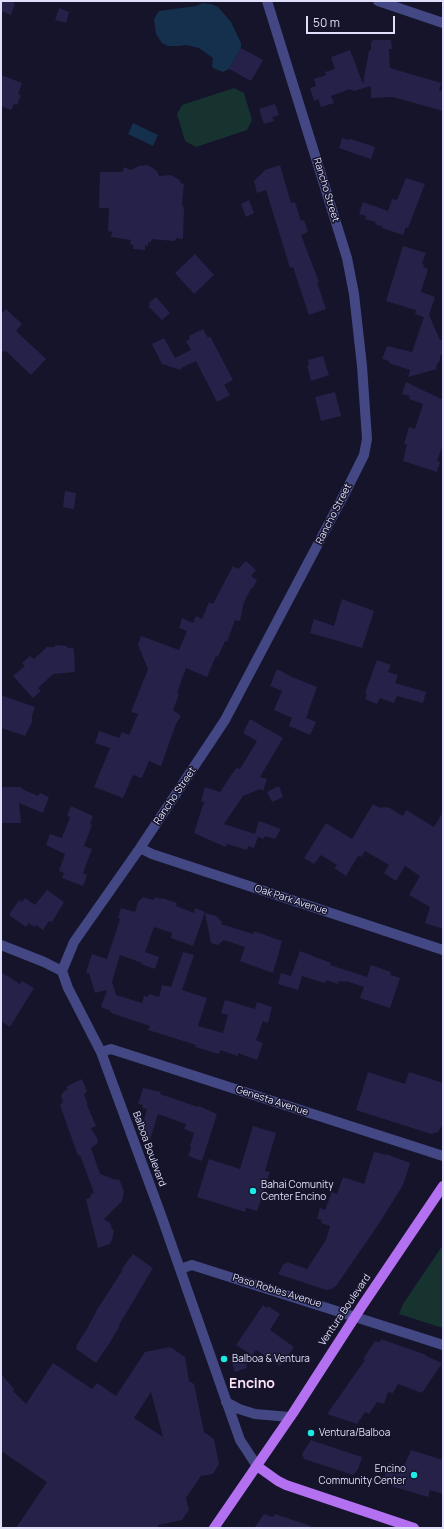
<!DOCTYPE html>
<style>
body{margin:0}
#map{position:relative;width:444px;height:1529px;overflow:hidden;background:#15142a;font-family:Manrope,sans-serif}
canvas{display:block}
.frame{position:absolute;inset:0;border:2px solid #dfdffc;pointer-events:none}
.scale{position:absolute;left:306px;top:16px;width:89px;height:18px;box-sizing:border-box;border:2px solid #dfdffc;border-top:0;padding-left:5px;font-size:12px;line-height:14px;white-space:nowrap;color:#dfdffc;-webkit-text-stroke:3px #15142a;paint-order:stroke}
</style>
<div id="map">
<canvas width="444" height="1529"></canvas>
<div class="frame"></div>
<div class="scale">50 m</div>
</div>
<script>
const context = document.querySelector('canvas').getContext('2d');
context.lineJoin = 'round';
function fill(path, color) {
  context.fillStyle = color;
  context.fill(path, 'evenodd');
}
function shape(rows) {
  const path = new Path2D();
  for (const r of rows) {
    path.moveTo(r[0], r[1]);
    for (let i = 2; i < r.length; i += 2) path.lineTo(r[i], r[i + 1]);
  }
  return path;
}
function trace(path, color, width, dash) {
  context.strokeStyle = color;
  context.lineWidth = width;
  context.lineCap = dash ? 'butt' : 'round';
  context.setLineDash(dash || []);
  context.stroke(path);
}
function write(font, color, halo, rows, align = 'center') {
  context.font = font + ' Manrope,sans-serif';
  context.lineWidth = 3;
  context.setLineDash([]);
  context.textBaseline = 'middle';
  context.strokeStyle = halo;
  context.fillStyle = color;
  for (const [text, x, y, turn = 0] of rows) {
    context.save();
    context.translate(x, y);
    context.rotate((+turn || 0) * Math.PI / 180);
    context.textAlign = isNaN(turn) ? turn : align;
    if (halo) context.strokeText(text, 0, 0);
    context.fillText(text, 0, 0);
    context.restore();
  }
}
fill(shape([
 [234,88,244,93,252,120,247,130,196,147,185,141,177,114,182,105],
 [443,1245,443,1328,399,1314,403,1304]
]), '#17332f');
fill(shape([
 [203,3,211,4,218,7,231,22,241,43,241,48,229,69,223,72,213,68,212,65,213,58,199,48,186,45,179,46,168,46,162,43,156,34,154,19,159,11,196,6],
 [133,123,158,135,153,146,128,134]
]), '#15304d');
fill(shape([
 [1,1,9,1,15,3,11,15,1,11],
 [59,8,69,12,66,23,55,20],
 [373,40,391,40,392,49,389,49,390,68,441,83,439,90,443,91,443,111,393,97,371,98,371,86,354,91,350,89,331,96,334,103,321,107,318,99,314,101,310,88,316,86,314,79,326,75,325,72,335,69,331,57,350,50,363,84,369,51,371,50,371,43],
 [241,48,263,60,251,81,229,69],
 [1,75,22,83,18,94,21,95,17,105,14,104,11,110,1,106],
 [275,104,279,115,272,117,274,121,264,124,259,109],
 [342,138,349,140,351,139,375,147,371,159,339,148],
 [148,165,157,171,159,176,171,175,181,181,180,183,184,184,182,204,184,209,183,239,176,238,176,240,173,241,152,239,151,242,148,242,148,246,145,245,145,250,133,249,133,245,130,244,131,240,111,237,112,232,108,231,109,208,99,208,100,172,121,172,123,171,124,167,131,170,139,166],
 [280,165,291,203,295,202,301,221,304,220,308,232,301,235,319,282,317,282,326,309,309,315,293,267,290,268,266,190,257,193,254,181,265,170],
 [406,178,425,184,408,228,406,227,403,235,382,228,383,227,375,224,376,222,365,219,366,216,359,214,363,202,388,211,392,199,397,200],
 [249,200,254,213,246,217,241,204],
 [403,246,426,253,422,263,424,264,423,267,428,269,421,292,435,297,429,315,440,340,443,340,443,354,440,356,440,360,436,366,437,369,408,377,410,370,389,363,389,361,382,359,387,346,412,352,424,317,415,314,416,310,386,301],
 [195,254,214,275,194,294,175,273],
 [156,297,170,313,162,320,148,306,150,305,149,303],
 [6,309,22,324,16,331,46,359,31,375,6,351,1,352,1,314],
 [203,329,208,338,210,336,233,380,224,385,230,395,217,402,196,361,181,368,181,370,162,364,152,344,164,338,175,358,191,350,186,341,190,339,189,336],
 [323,356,329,375,311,381,307,365,309,365,308,360],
 [406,382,443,400,443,444,437,461,440,462,437,472,403,461,407,444,404,444,409,427,415,429,423,404,409,399,410,396,402,394],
 [335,392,341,416,321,421,315,397],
 [65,491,76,493,74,509,63,507],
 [246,561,256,570,251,576,257,580,253,588,252,587,244,602,240,621,235,620,227,642,225,641,218,657,216,656,207,677,186,668,177,693,179,694,173,710,181,716,176,724,161,766,149,761,142,778,133,775,123,798,94,787,110,748,95,743,99,731,119,738,122,732,129,735,138,714,131,712,148,669,138,645,141,636,179,650,187,631,179,628,182,618,193,623,196,616,202,619,209,602,213,604,233,566,238,569],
 [342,599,374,611,362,648,310,633,314,619,334,626],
 [55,645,67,646,67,648,73,648,74,650,75,672,53,674,38,688,41,691,33,698,13,676,25,666,22,663,30,656,34,659,47,647,55,647],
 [377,660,391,665,388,672,398,675,395,683,426,692,423,703,397,696,394,703,380,698,377,704,365,699,367,694,365,693],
 [277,669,292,677,317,687,306,718,316,722,310,735,289,726,292,718,274,710,282,691,270,686],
 [1,695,35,707,32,716,32,722,25,736,1,728],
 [250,719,283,738,260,777,267,779,263,791,260,789,243,796,224,824,255,834,259,821,281,829,275,839,265,836,264,839,258,837,254,848,248,846,247,850,227,844,226,847,223,846,194,833,204,802,201,801,205,787,220,792,236,768,240,769,257,741,243,733],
 [279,786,283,797,272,802,267,792],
 [1,787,21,787,22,789,38,796,40,793,49,797,43,813,19,803,21,823,1,823],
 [373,804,380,808,384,807,390,808,403,816,406,810,434,827,443,812,443,929,425,923,430,907,409,895,420,876,405,866,396,881,384,873,389,865,365,851,361,857,358,856,346,876,334,868,337,865,321,855,314,864,304,858,326,823,352,839],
 [71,806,93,816,90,824,92,825,84,846,92,849,83,873,87,875,83,886,62,878,64,873,59,871,65,854,46,845,50,834,62,838,70,817,67,816],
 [47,890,64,902,52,922,49,921,43,930,36,925,34,927,29,923,26,927,9,915,19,900,22,902,25,898,35,905],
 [143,897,154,900,155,897,161,899,162,898,177,903,176,906,194,913,195,908,205,912,193,946,171,938,172,933,154,927,145,952,159,957,155,969,141,964,142,963,120,955,112,982,116,995,142,1003,144,996,148,997,149,994,159,997,162,985,171,987,183,952,194,955,182,990,207,998,198,1026,223,1033,228,1015,221,1013,225,1000,255,1009,257,1002,272,1007,268,1023,263,1021,256,1040,263,1043,257,1060,238,1053,238,1056,220,1050,219,1054,195,1047,196,1045,148,1030,150,1026,111,1013,111,1011,101,1007,107,990,95,993,89,973,86,973,92,954,107,959,120,919,118,918,121,908,135,912,138,902],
 [205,913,216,916,219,919,219,920,222,921,221,924,253,934,254,931,282,941,273,973,240,961,245,947,224,940,218,945,211,943],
 [300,951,331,963,330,965,367,977,371,965,391,972,390,975,400,978,390,1008,360,998,364,987,346,981,345,982,339,981,338,984,327,980,325,983,324,983,302,976,298,990,278,984,281,973,291,976],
 [1,972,20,984,22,981,34,988,10,1027,1,1021],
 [368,1072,405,1084,409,1072,443,1083,443,1124,438,1132,431,1134,356,1110],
 [82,1079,87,1091,84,1095,87,1102,87,1105,96,1126,91,1128,98,1140,97,1144,91,1148,100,1174,116,1180,119,1179,124,1191,122,1201,104,1219,110,1223,112,1229,114,1230,112,1240,110,1244,98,1248,86,1199,90,1198,91,1194,94,1193,80,1155,78,1156,60,1105,63,1102,61,1096,63,1092,68,1089,66,1087],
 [143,1088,161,1092,160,1094,198,1107,199,1106,217,1114,202,1161,188,1156,191,1148,190,1146,194,1133,184,1129,186,1124,158,1114,149,1143,143,1124,147,1109,142,1108,143,1105,138,1104],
 [253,1126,276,1133,265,1171,270,1172,257,1211,246,1208,245,1212,197,1197,209,1159,240,1169],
 [374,1152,386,1155,386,1154,410,1163,403,1185,380,1222,336,1286,331,1289,326,1290,278,1274,284,1263,286,1264,287,1262,307,1269,326,1240,330,1226,321,1223,322,1220,317,1219,320,1208,325,1210,332,1192,337,1194,343,1177,364,1184],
 [133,1254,153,1268,119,1325,120,1325,109,1344,96,1363,76,1349,77,1347,76,1346,88,1327,98,1308,122,1271,121,1270],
 [263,1305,267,1308,268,1306,280,1314,270,1330,294,1347,280,1366,256,1350,246,1365,247,1368,235,1372,231,1361,250,1354,236,1345],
 [381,1339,426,1355,426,1356,442,1363,422,1393,398,1384,393,1393,388,1392,384,1404,377,1402,369,1414,365,1412,357,1424,327,1414,365,1360,363,1359,375,1341,380,1342],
 [170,1347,185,1357,189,1381,194,1384,204,1432,214,1439,219,1464,213,1474,201,1476,186,1498,189,1510,182,1520,158,1525,159,1528,16,1528,47,1482,1,1451,1,1374,14,1389,13,1391,26,1404,53,1363,92,1389,97,1383,116,1396,145,1352],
 [151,1392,163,1437,134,1418],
 [311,1440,362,1457,358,1469,353,1475,304,1459,302,1454],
 [411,1450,443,1460,443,1494,430,1490,428,1497,388,1485,388,1483,383,1481,389,1463,404,1466],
 [264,1514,273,1517,275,1514,311,1526,310,1528,254,1528]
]), '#252149');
trace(shape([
 [378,1,443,23],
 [140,848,152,854,443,950],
 [1,945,44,962,62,971,68,988,101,1052,161,1215,240,1440,257,1466],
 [62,971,74,942,140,848,225,720,347,489,364,455,367,439,362,366,354,294,347,258,267,1],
 [101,1052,111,1049,443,1156],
 [180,1269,192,1265,443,1345],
 [226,1402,239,1409,255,1414,290,1417]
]), '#434884', 10);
trace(shape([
 [257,1466,278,1481,286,1485,414,1528],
 [214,1528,293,1413,362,1306,443,1186]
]), '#b371f2', 10);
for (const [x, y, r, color] of [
 [253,1191,4,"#1deae7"],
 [224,1359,4,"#1deae7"],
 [311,1433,4,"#1deae7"],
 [414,1475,4,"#1deae7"]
]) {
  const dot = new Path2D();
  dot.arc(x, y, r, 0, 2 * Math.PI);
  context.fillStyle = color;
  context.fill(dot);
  trace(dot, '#15142a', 1.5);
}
write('10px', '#dfdffc', '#15142a', [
 ["Rancho Street",326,190,73],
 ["Rancho Street",334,514,-63],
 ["Rancho Street",175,796,-56],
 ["Oak Park Avenue",291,900,18],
 ["Genesta Avenue",272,1101,18],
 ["Balboa Boulevard",149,1149,70],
 ["Paso Robles Avenue",277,1291,17],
 ["Ventura Boulevard",345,1310,-56]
]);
write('10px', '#dfdffc', '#15142a', [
 ["Bahai Comunity",261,1185],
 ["Center Encino",261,1197],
 ["Balboa & Ventura",232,1359],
 ["Ventura/Balboa",319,1433],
 ["Encino",406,1469,"right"],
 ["Community Center",406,1481,"right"]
], 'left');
write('bold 14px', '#fce1f5', '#15142a', [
 ["Encino",252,1384]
]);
</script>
